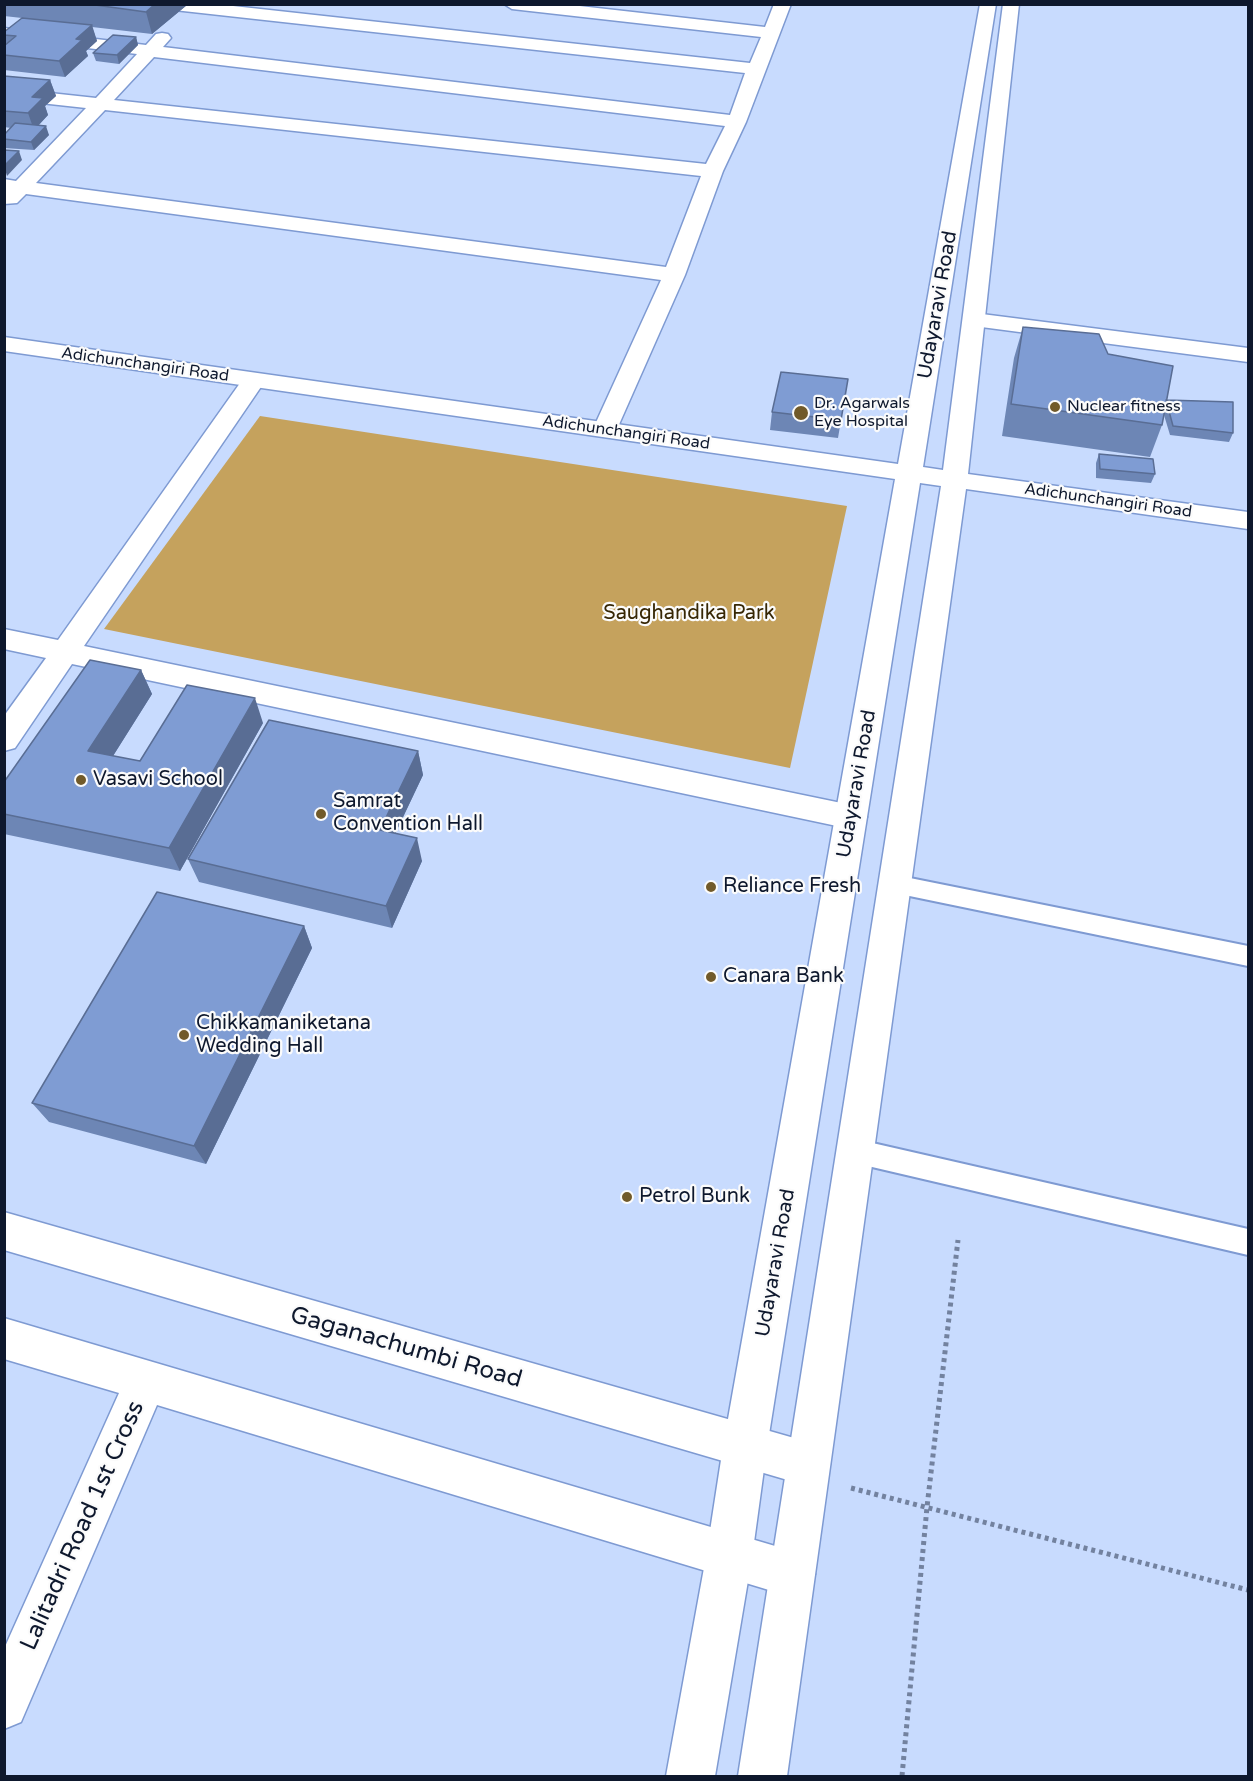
<!DOCTYPE html>
<style>
body{margin:0}
#map{position:relative;width:1253px;height:1781px;overflow:hidden;background:#c8dbfe;font-family:"Varela Round",sans-serif}
canvas{display:block}
.frame{position:absolute;inset:0;border:6px solid #0e182d;pointer-events:none}
</style>
<div id="map">
<canvas width="1253" height="1781"></canvas>
<div class="frame"></div>
</div>
<script>
const context = document.querySelector('canvas').getContext('2d');
context.lineJoin = 'round';
function fill(path, color) {
  context.fillStyle = color;
  context.fill(path, 'evenodd');
}
function shape(rows) {
  const path = new Path2D();
  for (const r of rows) {
    path.moveTo(r[0], r[1]);
    for (let i = 2; i < r.length; i += 2) path.lineTo(r[i], r[i + 1]);
  }
  return path;
}
function trace(path, color, width, dash) {
  context.strokeStyle = color;
  context.lineWidth = width;
  context.lineCap = dash ? 'butt' : 'round';
  context.setLineDash(dash || []);
  context.stroke(path);
}
function write(font, color, halo, rows, align = 'center') {
  context.font = font + ' "Varela Round",sans-serif';
  context.lineWidth = 4.5;
  context.setLineDash([]);
  context.textBaseline = 'middle';
  context.strokeStyle = halo;
  context.fillStyle = color;
  for (const [text, x, y, turn = 0] of rows) {
    context.save();
    context.translate(x, y);
    context.rotate((+turn || 0) * Math.PI / 180);
    context.textAlign = isNaN(turn) ? turn : align;
    if (halo) context.strokeText(text, 0, 0);
    context.fillText(text, 0, 0);
    context.restore();
  }
}
fill(shape([
 [260,416,847,506,790,768,104,629]
]), '#c5a25d');
const service = shape([
 [895,875,1248,946,1248,966,895,893,887,890,884,884,887,878,895,875],
 [855,1139,1248,1229,1248,1255,855,1163,846,1160,842,1151,846,1142,855,1139]
]);
const minor = shape([
 [157,4,215,4,750,63,761,37,512,9,504,4,562,4,765,27,774,4,791,4,746,122,723,171,685,275,617,429,614,434,605,436,596,434,593,429,661,280,26,194,17,203,4,204,4,179,16,181,86,108,4,99,4,88,96,98,137,54,4,38,4,28,146,45,156,34,162,33,168,34,171,38,163,47,730,115,745,73,165,9,157,4],
 [154,57,725,126,706,164,114,100,154,57],
 [105,110,701,176,666,267,36,183,105,110],
 [974,313,1248,348,1248,362,966,325,963,320,966,315,974,313],
 [253,374,261,376,265,381,84,646,851,805,862,808,867,817,862,826,851,829,72,664,15,748,4,751,4,716,46,658,4,649,4,629,58,640,245,376,253,374],
 [4,1212,808,1442,823,1449,830,1464,823,1479,808,1486,4,1250,4,1212],
 [4,1318,792,1551,808,1558,815,1574,808,1590,792,1597,157,1405,21,1722,4,1729,4,1649,119,1393,4,1359,4,1318]
]);
const tertiary = shape([
 [980,4,996,4,923,467,943,470,1003,4,1019,4,968,474,1248,512,1248,529,966,489,787,1776,738,1776,941,486,920,483,767,1447,752,1557,715,1776,666,1776,706,1557,723,1447,895,479,4,351,4,337,898,464,980,4]
]);
trace(service, '#7e9ad2', 4);
trace(minor, '#7e9ad2', 3);
trace(tertiary, '#7e9ad2', 3);
trace(shape([
 [851,1488,1248,1590],
 [902,1776,927,1507,958,1240]
]), '#73829f', 5, [4, 4]);
fill(service, '#fff');
fill(minor, '#fff');
fill(tertiary, '#fff');
fill(shape([
 [4,4,187,5,152,34,92,27,97,41,86,51,88,56,65,77,4,70,4,46,6,45,4,43,4,32,22,18,4,16],
 [136,37,138,45,119,64,96,61,93,53],
 [4,76,50,80,56,96,45,106,48,115,38,126,49,135,34,150,4,148,4,135,11,128,4,127],
 [1023,327,1108,354,1167,400,1233,433,1229,442,1170,435,1164,415,1162,425,1150,457,1002,436,1014,358],
 [848,379,838,438,770,430,772,412],
 [1099,454,1155,474,1151,483,1096,478,1096,463],
 [141,670,152,694,113,756,140,761,263,723,180,871,4,834,4,782],
 [418,751,423,775,395,834,422,861,392,928,199,882,188,859],
 [304,926,312,948,206,1164,49,1122,32,1103]
]), '#6d86b5');
fill(shape([
 [155,4,187,4,187,5,152,34,146,12],
 [92,25,97,41,86,51,88,56,65,77,59,61,76,39],
 [136,37,138,45,119,64,117,55],
 [50,80,56,96,45,106,48,115,34,130,28,113,32,97],
 [46,126,49,135,34,150,31,142],
 [19,151,22,160,7,176,4,166],
 [141,670,152,694,101,775,88,751],
 [255,698,263,723,180,871,169,848],
 [418,751,423,775,386,853,380,830],
 [417,838,422,861,392,928,386,906],
 [304,926,312,948,206,1164,194,1146]
]), '#596d94');
const building = shape([
 [88,4,155,4,146,12,88,4],
 [22,18,92,25,76,39,82,40,59,61,4,55,4,46,16,36,4,35,4,32,22,18],
 [113,35,136,37,117,55,93,53,113,35],
 [4,76,50,80,32,97,43,98,28,113,4,111,4,76],
 [15,123,46,126,31,142,4,139,4,135,15,123],
 [4,150,19,151,4,166,4,150],
 [1023,327,1099,334,1108,354,1173,366,1162,425,1011,404,1023,327],
 [781,372,848,379,841,420,772,412,781,372],
 [1166,400,1233,402,1233,433,1173,426,1166,400],
 [1099,454,1153,459,1155,474,1100,469,1099,454],
 [90,660,141,670,88,751,140,761,187,685,255,698,169,848,4,814,4,782,90,660],
 [269,720,418,751,380,830,417,838,386,906,188,859,269,720],
 [157,892,304,926,194,1146,32,1103,157,892]
]);
fill(building, '#7f9cd3');
trace(building, '#596d94', 1.5);
for (const [x, y, r, color] of [
 [1055,407,6,"#715a2a"],
 [801,413,8,"#715a2a"],
 [81,780,6,"#715a2a"],
 [321,814,6,"#715a2a"],
 [711,887,6,"#715a2a"],
 [711,977,6,"#715a2a"],
 [184,1035,6,"#715a2a"],
 [627,1197,6,"#715a2a"]
]) {
  const dot = new Path2D();
  dot.arc(x, y, r, 0, 2 * Math.PI);
  context.fillStyle = color;
  context.fill(dot);
  trace(dot, '#fbfbfb', 2);
}
write('16px', '#0e182d', '#fbfbfb', [
 ["Adichunchangiri Road",145,365,8],
 ["Adichunchangiri Road",626,433,8],
 ["Adichunchangiri Road",1108,501,8]
]);
write('16px', '#0e182d', '#fbfbfb', [
 ["Dr. Agarwals",814,404],
 ["Eye Hospital",814,422],
 ["Nuclear fitness",1067,407]
], 'left');
write('20px', '#0e182d', '#fbfbfb', [
 ["Udayaravi Road",938,305,-80],
 ["Udayaravi Road",857,784,-80],
 ["Udayaravi Road",776,1263,-80]
]);
write('20px', '#372705', '#fbfbfb', [
 ["Saughandika Park",689,614]
]);
write('20px', '#0e182d', '#fbfbfb', [
 ["Vasavi School",93,780],
 ["Samrat",333,802],
 ["Convention Hall",333,825],
 ["Reliance Fresh",723,887],
 ["Canara Bank",723,977],
 ["Chikkamaniketana",196,1024],
 ["Wedding Hall",196,1047],
 ["Petrol Bunk",639,1197]
], 'left');
write('24px', '#0e182d', '#fbfbfb', [
 ["Gaganachumbi Road",406,1348,16],
 ["Lalitadri Road 1st Cross",83,1526,-66]
]);
</script>
